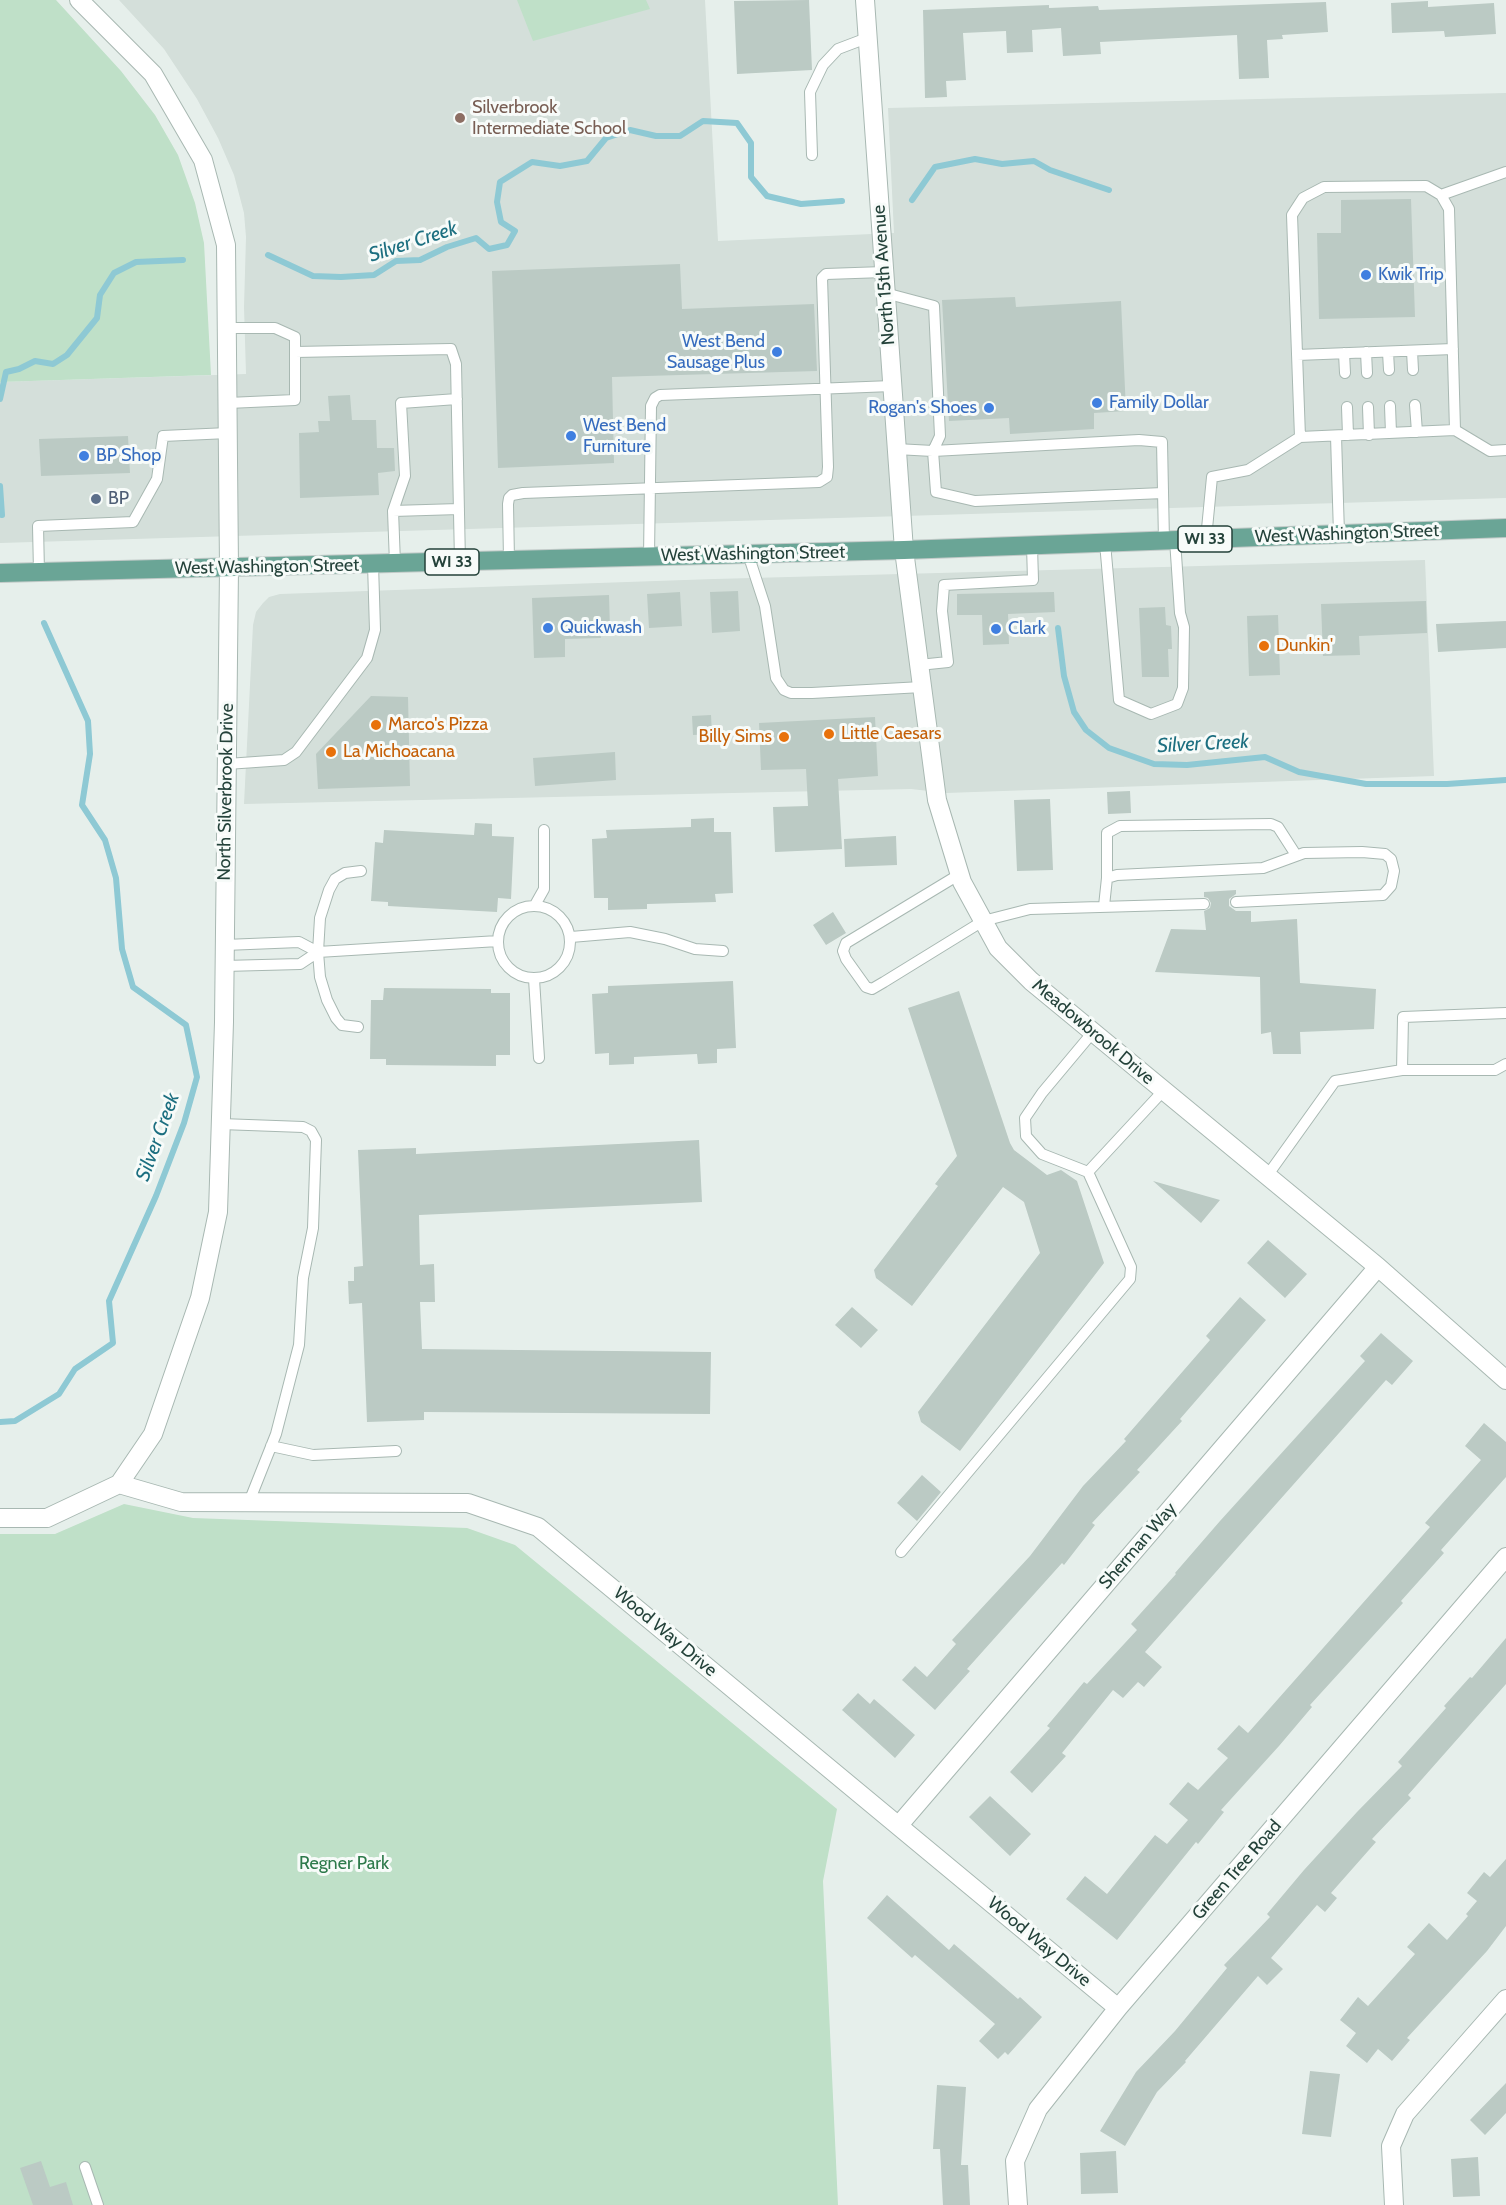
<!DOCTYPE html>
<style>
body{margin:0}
canvas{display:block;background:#e6efeb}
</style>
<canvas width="1506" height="2205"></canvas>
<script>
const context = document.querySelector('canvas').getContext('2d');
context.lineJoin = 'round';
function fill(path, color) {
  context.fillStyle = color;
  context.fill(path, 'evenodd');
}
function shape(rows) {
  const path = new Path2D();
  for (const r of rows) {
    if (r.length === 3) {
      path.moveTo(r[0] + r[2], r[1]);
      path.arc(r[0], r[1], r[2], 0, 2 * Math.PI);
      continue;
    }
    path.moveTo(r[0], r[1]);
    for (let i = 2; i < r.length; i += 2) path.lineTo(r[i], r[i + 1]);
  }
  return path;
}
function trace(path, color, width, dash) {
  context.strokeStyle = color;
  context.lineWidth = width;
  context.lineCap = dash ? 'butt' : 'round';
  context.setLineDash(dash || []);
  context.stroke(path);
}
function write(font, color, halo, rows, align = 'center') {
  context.font = font + ' Cabin,sans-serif';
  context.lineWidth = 6;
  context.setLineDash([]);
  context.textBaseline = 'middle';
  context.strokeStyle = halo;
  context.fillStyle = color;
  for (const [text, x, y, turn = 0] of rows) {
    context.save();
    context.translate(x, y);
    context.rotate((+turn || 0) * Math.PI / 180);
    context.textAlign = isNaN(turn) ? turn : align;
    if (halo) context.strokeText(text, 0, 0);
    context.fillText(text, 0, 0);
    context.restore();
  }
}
fill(shape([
 [119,0,705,0,718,241,894,233,888,108,1506,93,1506,498,0,543,0,382,246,374,244,307,246,237,244,213,234,175,218,138,197,99,164,49],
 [1425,560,1434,776,946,793,911,789,244,804,253,625,256,612,263,603,269,597,280,594,714,579]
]), '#d4dfda');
fill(shape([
 [0,0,56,0,121,71,155,115,178,155,195,203,204,243,211,375,0,382],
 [517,0,646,0,650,9,533,41],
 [124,1504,193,1518,467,1528,515,1545,837,1809,823,1881,838,2205,0,2205,0,1534,55,1534]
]), '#bfe0c8');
trace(shape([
 [912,200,935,167,975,159,1002,164,1034,161,1050,170,1109,190],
 [268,255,313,276,341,277,374,275,396,261,420,260,447,247,476,238,489,249,507,245,515,231,501,222,497,202,500,182,532,162,560,166,587,161,606,138,630,130,656,136,680,136,703,121,737,123,751,143,751,177,767,196,801,204,842,201],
 [0,399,6,372,19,369,35,361,53,364,67,355,97,318,100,295,114,273,136,262,183,260],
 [0,486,2,515],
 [1058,628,1064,676,1074,712,1086,730,1109,748,1154,764,1187,765,1265,757,1299,772,1366,784,1447,784,1506,780],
 [0,1422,15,1421,59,1394,75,1369,113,1343,109,1301,156,1196,184,1123,197,1077,186,1025,133,987,122,949,116,878,105,840,82,805,90,754,88,721,44,623]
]), '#8ec9d4', 6);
fill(shape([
 [809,0,812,70,737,74,734,1],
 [1428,1,1428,7,1494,3,1496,34,1445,37,1444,31,1392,33,1391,3],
 [1326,2,1328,32,1282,35,1283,39,1267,40,1269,78,1239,79,1237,35,1100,42,1101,54,1063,56,1061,28,1032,30,1033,52,1007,53,1006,31,963,33,966,80,946,81,947,97,925,98,923,10,1049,5,1049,8,1098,6,1099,10],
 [1411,199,1415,317,1319,319,1317,233,1341,233,1341,200],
 [680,264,682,309,814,304,817,371,612,377,614,463,498,468,492,271],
 [1015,297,1016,307,1121,301,1126,411,1094,413,1094,429,1010,434,1009,418,949,421,942,300],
 [350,395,352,420,376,420,377,448,394,448,395,471,378,473,379,495,300,498,299,433,319,432,318,421,330,421,328,396],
 [128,436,130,473,41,476,39,439],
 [738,591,740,631,712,633,710,592],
 [680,592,682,626,649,628,647,594],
 [1054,592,1055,612,1008,614,1009,644,983,645,982,615,957,615,957,594],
 [609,595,610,629,600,629,601,638,565,639,565,657,534,658,532,598],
 [1426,601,1427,633,1359,636,1360,655,1323,656,1321,604],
 [1165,607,1166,625,1171,626,1172,649,1168,649,1169,677,1142,677,1139,608],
 [1278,615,1280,675,1249,676,1247,616],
 [1506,621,1506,648,1438,652,1436,624],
 [371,696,408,697,410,786,318,789,316,754],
 [711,715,712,734,693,735,692,716],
 [875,717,878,776,838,779,842,849,775,852,773,807,808,806,806,769,761,770,759,723],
 [615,752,616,780,535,786,533,758],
 [1130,791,1131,813,1108,814,1107,792],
 [1050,799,1053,870,1017,871,1014,800],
 [714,818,714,832,731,832,733,893,715,894,716,902,647,904,647,909,608,910,608,898,594,898,592,839,607,838,606,830,691,827,691,819],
 [475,823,492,824,492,836,514,837,511,899,498,898,497,912,388,906,388,902,371,901,375,842,383,843,384,830,474,835],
 [896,836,897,865,845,867,844,839],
 [1236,890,1236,894,1229,899,1229,906,1236,911,1251,911,1251,922,1297,919,1300,983,1376,989,1374,1029,1300,1032,1301,1054,1273,1054,1271,1032,1261,1034,1260,977,1155,972,1171,929,1206,930,1204,911,1210,908,1211,903,1208,898,1204,897,1204,892],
 [833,912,846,933,826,945,813,925],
 [733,981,736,1048,717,1049,717,1063,698,1064,697,1054,634,1057,634,1064,609,1065,609,1053,595,1054,592,994,608,993,608,986],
 [384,988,491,989,491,993,510,993,510,1055,496,1055,496,1066,386,1065,386,1059,370,1059,371,1000,383,1000],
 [959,991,1010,1143,1014,1150,1047,1175,1061,1170,1077,1181,1104,1263,960,1451,921,1422,918,1412,1040,1253,1024,1202,1003,1187,912,1306,876,1278,874,1270,938,1186,935,1184,957,1156,908,1008],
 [699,1140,702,1202,419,1215,420,1265,434,1264,435,1302,420,1302,422,1349,711,1352,710,1414,424,1412,424,1420,367,1422,362,1303,349,1304,348,1281,354,1281,354,1267,363,1266,358,1150,416,1148,416,1154],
 [1153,1181,1220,1200,1201,1223],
 [1268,1240,1307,1274,1285,1298,1247,1263],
 [1240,1297,1266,1320,1180,1419,1182,1421,1137,1470,1140,1472,1092,1523,1095,1525,1064,1565,1062,1563,1009,1622,967,1669,970,1671,935,1710,902,1680,915,1666,927,1677,956,1644,952,1640,1030,1556,1083,1486,1126,1441,1124,1439,1210,1340,1206,1336],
 [852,1307,878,1330,861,1348,835,1325],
 [1381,1333,1413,1361,1392,1385,1386,1380,1145,1652,1162,1667,1144,1687,1138,1682,1123,1698,1113,1690,1062,1753,1066,1756,1032,1793,1010,1772,1050,1728,1047,1726,1084,1682,1087,1684,1137,1630,1131,1624,1176,1574,1175,1573,1220,1521,1365,1361,1360,1356],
 [1484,1423,1506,1442,1506,1477,1441,1550,1444,1553,1401,1601,1403,1603,1310,1705,1312,1707,1279,1746,1221,1810,1224,1812,1198,1844,1196,1842,1117,1940,1066,1899,1085,1876,1107,1894,1155,1835,1167,1844,1188,1820,1169,1804,1188,1782,1198,1790,1228,1758,1217,1749,1239,1725,1248,1733,1430,1527,1425,1523,1481,1460,1465,1446],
 [922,1475,941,1492,917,1521,897,1503],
 [1506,1638,1506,1684,1408,1795,1411,1798,1372,1839,1376,1842,1331,1893,1337,1898,1325,1912,1317,1905,1271,1958,1283,1969,1267,1985,1258,1976,1185,2061,1186,2062,1157,2092,1125,2146,1100,2131,1136,2072,1175,2031,1227,1968,1224,1965,1270,1917,1267,1914,1304,1870,1357,1812,1402,1766,1398,1762,1446,1708,1444,1706,1470,1677,1472,1678],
 [858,1693,870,1704,874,1699,915,1735,895,1758,842,1710],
 [990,1796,1031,1834,1010,1856,969,1817],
 [1506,1859,1506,1926,1487,1951,1407,2038,1410,2040,1392,2061,1378,2049,1367,2063,1346,2046,1356,2033,1340,2020,1358,1997,1368,2006,1415,1954,1407,1947,1429,1923,1447,1940,1468,1916,1466,1914,1477,1901,1467,1893,1484,1872,1490,1877],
 [887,1895,949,1950,954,1944,1018,1999,1020,1997,1042,2017,1008,2055,1005,2052,998,2059,979,2041,995,2024,915,1955,912,1958,867,1918],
 [1310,2071,1340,2074,1331,2137,1302,2134],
 [1506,2083,1506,2113,1485,2135,1470,2120],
 [937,2085,966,2087,961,2165,968,2165,970,2205,943,2205,940,2149,933,2149],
 [1116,2151,1118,2193,1081,2194,1080,2153],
 [1478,2157,1480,2196,1453,2197,1451,2159],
 [41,2161,50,2187,66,2182,73,2205,33,2205,20,2168]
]), '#bbcac4');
const service = shape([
 [812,155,810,92,823,65,838,49,867,38],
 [1441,195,1506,172],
 [885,293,934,306,940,436,933,451,936,492,975,501,1163,493],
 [227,328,275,328,295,337,295,400,228,403],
 [1412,351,1413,370],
 [295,352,451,349,456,364,460,562],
 [1366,352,1367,373],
 [1388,352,1389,370],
 [1344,353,1345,373],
 [1297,355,1453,349],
 [1415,405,1417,432],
 [1390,406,1391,433],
 [1347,407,1348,435],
 [1368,407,1369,435],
 [1336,436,1339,534],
 [1300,437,1292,215,1303,198,1324,187,1426,186,1441,195,1449,209,1455,430],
 [896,449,933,451,1139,440,1162,442,1164,541],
 [393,511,405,476,401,403,457,399],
 [1206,539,1212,477,1248,470,1300,437,1455,430,1490,451,1506,450],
 [1105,543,1119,700,1151,714,1177,704,1183,688,1184,627,1180,613,1175,540],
 [748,554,765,606,776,678,784,690,791,693,812,693,922,687],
 [649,557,651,406,655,398,660,395,892,386],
 [509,560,508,504,509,498,512,495,523,493,819,482,827,477,828,467,822,278,826,274,884,272],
 [395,563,393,511,459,509],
 [39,572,38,526,133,522,157,479,163,436,228,433],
 [919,665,948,662,942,611,944,585,1033,580,1032,546],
 [227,764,284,760,296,752,367,658,375,630,373,564],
 [960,874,846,943,843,951,846,959,866,987,872,989,884,982,983,921,1030,909,1204,904],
 [1107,878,1117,875,1263,868,1304,853,1362,852,1385,854,1391,859,1394,871,1391,886,1383,895,1236,902],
 [535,905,544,889,544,830],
 [534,942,36],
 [1104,906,1107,878,1107,833,1120,826,1271,824,1278,827,1296,855],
 [571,937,630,932,665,939,695,949,723,951],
 [225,945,299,942,318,952],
 [224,966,300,964,318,952,498,941],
 [534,979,539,1058],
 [358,1027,342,1025,336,1018,327,1000,320,977,318,952,320,918,329,890,335,879,345,873,361,871],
 [1402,1070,1403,1017,1506,1013],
 [221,1124,303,1127,311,1131,316,1140,313,1228,303,1278,299,1345,276,1434,249,1502],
 [1088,1172,1164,1090],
 [1267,1176,1335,1081,1402,1070,1495,1070,1506,1064],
 [271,1446,313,1455,396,1451],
 [901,1552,1130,1279,1131,1267,1088,1172,1042,1154,1026,1136,1025,1118,1042,1093,1093,1032],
 [85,2167,98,2205]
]);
const minor = shape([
 [865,0,904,550,937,800,962,882,998,948,1031,981,1378,1267,1506,1380],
 [119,1484,181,1502,468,1503,538,1527,1118,2008],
 [0,1518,47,1518,119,1484,153,1434,200,1298,218,1212,224,1022,229,568,226,245,203,160,153,74,79,0],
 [899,1825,1378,1267],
 [1018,2205,1015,2161,1038,2109,1118,2008,1506,1557],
 [1394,2205,1391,2146,1405,2114,1506,1999]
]);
const primary = shape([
 [0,573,904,550,1506,528]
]);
trace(service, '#a8b8b2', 12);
trace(minor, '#a8b8b2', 20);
trace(primary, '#c2cac8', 20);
trace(service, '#fff', 10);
trace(minor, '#fff', 18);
trace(primary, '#6aa596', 18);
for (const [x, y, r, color] of [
 [460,118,6,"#8d6e63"],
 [1366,275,6,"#3f7fe0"],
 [777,352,6,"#3f7fe0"],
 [1097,403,6,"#3f7fe0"],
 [989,408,6,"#3f7fe0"],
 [571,436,6,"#3f7fe0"],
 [84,456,6,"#3f7fe0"],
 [96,499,6,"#5c6f8a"],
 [548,628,6,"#3f7fe0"],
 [996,629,6,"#3f7fe0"],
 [1264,646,6,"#e8710a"],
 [376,725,6,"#e8710a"],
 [829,734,6,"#e8710a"],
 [784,737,6,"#e8710a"],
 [331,752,6,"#e8710a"]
]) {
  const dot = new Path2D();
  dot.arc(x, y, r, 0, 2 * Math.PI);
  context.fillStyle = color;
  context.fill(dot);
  trace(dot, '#f7fbf9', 2);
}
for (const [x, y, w] of [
 [1205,539,54],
 [452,562,54]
]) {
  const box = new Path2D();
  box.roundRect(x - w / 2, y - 13, w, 26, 4.5);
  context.fillStyle = '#f7fbf9';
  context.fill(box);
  trace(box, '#24423a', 1.5);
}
write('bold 16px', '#24423a', null, [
 ["WI 33",1205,539],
 ["WI 33",452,562]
]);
write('18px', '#785e54', '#f7fbf9', [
 ["Silverbrook",472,108],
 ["Intermediate School",472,129]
], 'left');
write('18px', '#24423a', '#f7fbf9', [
 ["North 15th Avenue",884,275,-94],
 ["West Washington Street",1347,534,-2],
 ["West Washington Street",753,554,-1],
 ["West Washington Street",267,567,-1],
 ["North Silverbrook Drive",226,792,-89],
 ["Meadowbrook Drive",1093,1032,40],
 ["Sherman Way",1138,1546,-49],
 ["Wood Way Drive",665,1632,40],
 ["Green Tree Road",1237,1870,-49],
 ["Wood Way Drive",1039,1942,40]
]);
write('18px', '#366cbe', '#f7fbf9', [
 ["Kwik Trip",1378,275],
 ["West Bend",765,342,"right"],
 ["Sausage Plus",765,363,"right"],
 ["Family Dollar",1109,403],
 ["Rogan's Shoes",977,408,"right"],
 ["West Bend",583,426],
 ["Furniture",583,447],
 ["BP Shop",96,456],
 ["Quickwash",560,628],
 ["Clark",1008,629]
], 'left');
write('18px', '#4e5e75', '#f7fbf9', [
 ["BP",108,499]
], 'left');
write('18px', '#c56008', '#f7fbf9', [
 ["Dunkin'",1276,646],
 ["Marco's Pizza",388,725],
 ["Little Caesars",841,734],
 ["Billy Sims",772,737,"right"],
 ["La Michoacana",343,752]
], 'left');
write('18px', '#2d7a4b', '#f7fbf9', [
 ["Regner Park",344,1864]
]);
write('italic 20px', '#1c6f80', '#f7fbf9', [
 ["Silver Creek",413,242,-18],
 ["Silver Creek",1203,744,-3],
 ["Silver Creek",158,1137,-70]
]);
</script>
